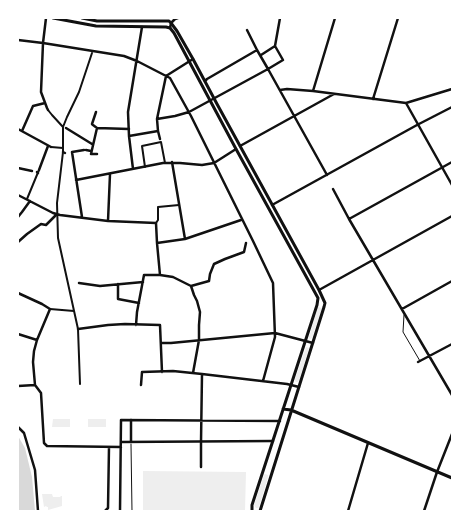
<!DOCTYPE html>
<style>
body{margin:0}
#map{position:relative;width:470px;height:529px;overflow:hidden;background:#fff;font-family:Mulish,sans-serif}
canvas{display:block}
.frame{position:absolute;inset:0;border:19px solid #fff;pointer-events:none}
</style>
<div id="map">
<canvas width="470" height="529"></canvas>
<div class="frame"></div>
</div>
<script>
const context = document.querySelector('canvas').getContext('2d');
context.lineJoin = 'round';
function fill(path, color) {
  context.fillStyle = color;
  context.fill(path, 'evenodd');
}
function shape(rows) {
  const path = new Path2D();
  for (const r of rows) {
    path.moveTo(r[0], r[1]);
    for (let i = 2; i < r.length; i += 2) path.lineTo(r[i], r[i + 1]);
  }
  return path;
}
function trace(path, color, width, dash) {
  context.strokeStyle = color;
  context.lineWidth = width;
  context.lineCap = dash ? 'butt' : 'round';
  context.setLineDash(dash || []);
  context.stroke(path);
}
fill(shape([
 [318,307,322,308,312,338,310,339,309,337],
 [306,347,309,348,299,381,298,382,296,382,295,381,295,379],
 [53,419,70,419,70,427,52,427],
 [88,419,106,419,106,427,88,427],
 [143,471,246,472,245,511,143,511],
 [265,474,268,475,268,477,259,507,258,508,256,508,254,505,264,475],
 [42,494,52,494,53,497,60,497,61,496,62,496,62,506,48,510,48,507,47,507,46,506,44,507]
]), '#eee');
fill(shape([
 [18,436,25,448,32,477,35,511,18,511]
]), '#d9d9d9');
trace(shape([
 [404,315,403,332,420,361],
 [131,444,132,511]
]), '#111', 1);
trace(shape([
 [48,110,52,115,63,127],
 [51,147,63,148],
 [145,167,142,146,161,142,165,163],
 [27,199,39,170],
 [156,223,158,220,158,207,179,205],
 [50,309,74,311],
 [80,384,78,329,58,238,57,203,63,152,63,127,67,117,79,92,92,53]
]), '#111', 2);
trace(shape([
 [46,18,43,43,41,92,47,108,48,110],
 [170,28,171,23,175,19,178,18],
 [247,30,257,50],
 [18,40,43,43,124,56,137,61,170,78,191,116,253,241,273,283,275,337,263,381],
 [275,46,280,18],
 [205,81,207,79,257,50,268,69,283,60,275,46,261,55],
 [452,89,406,103,452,185],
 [280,90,287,89,313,91,406,103],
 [313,91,335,18],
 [373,99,398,18],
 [96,112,92,124,93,125,97,128,129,129],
 [157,119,175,116,189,112,268,69,327,175],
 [66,128,92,144],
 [97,128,91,154,97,154],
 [18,129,51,147],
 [22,131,33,106,45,103],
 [129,136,158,131],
 [160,139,158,131,157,119,166,76,193,59],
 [240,146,334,94],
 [86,150,91,151],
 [63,152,65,153],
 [172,162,185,239],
 [18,168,32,171],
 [133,169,129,136,128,112,142,27],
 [39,170,48,146],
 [37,172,38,173],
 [76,180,163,163,180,163,202,165,214,163,236,149],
 [333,189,349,219,452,395],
 [18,195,53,213,60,215,108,221,156,223,157,243,160,275],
 [272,205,417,125,452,107],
 [18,217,22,212,30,201],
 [82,217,72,152,84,150],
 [349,219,452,162],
 [108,221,110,174],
 [18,242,27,234,41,224,46,225,57,214],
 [157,243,185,239,241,220],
 [79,283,100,286,143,282],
 [118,284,118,299,139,303],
 [191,286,194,295,197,301,200,312,199,325,199,340,193,373],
 [319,290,452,216],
 [18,293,42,304,50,309,37,340,34,351,33,362,35,385],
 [402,309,452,281],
 [136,325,137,312,144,275,160,275,173,277,191,286,209,281,210,274,214,264,225,259,244,252,246,243],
 [78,329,108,325,125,324,160,325,162,372],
 [18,334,37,340],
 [161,343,171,343,275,333,313,343],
 [418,362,452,344],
 [141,385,142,372,173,371,202,374,287,384,299,387],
 [18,386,35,385,41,393,44,443,47,446,121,447],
 [131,420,131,442],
 [18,427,24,433,35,470,38,511],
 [121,442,273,441],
 [201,467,201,442,202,374],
 [105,511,108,508,109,447],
 [120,511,121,420,280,421],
 [348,511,368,443],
 [424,511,437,472,452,434]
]), '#111', 2.5);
trace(shape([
 [53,18,96,26,166,27,170,28,174,33,236,149,318,298,317,305,252,505,252,511],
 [82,18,97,21,169,21,171,23,177,31,193,59,217,104,319,290,325,303,324,307,260,511],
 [283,409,291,410,452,478]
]), '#111', 3);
</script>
